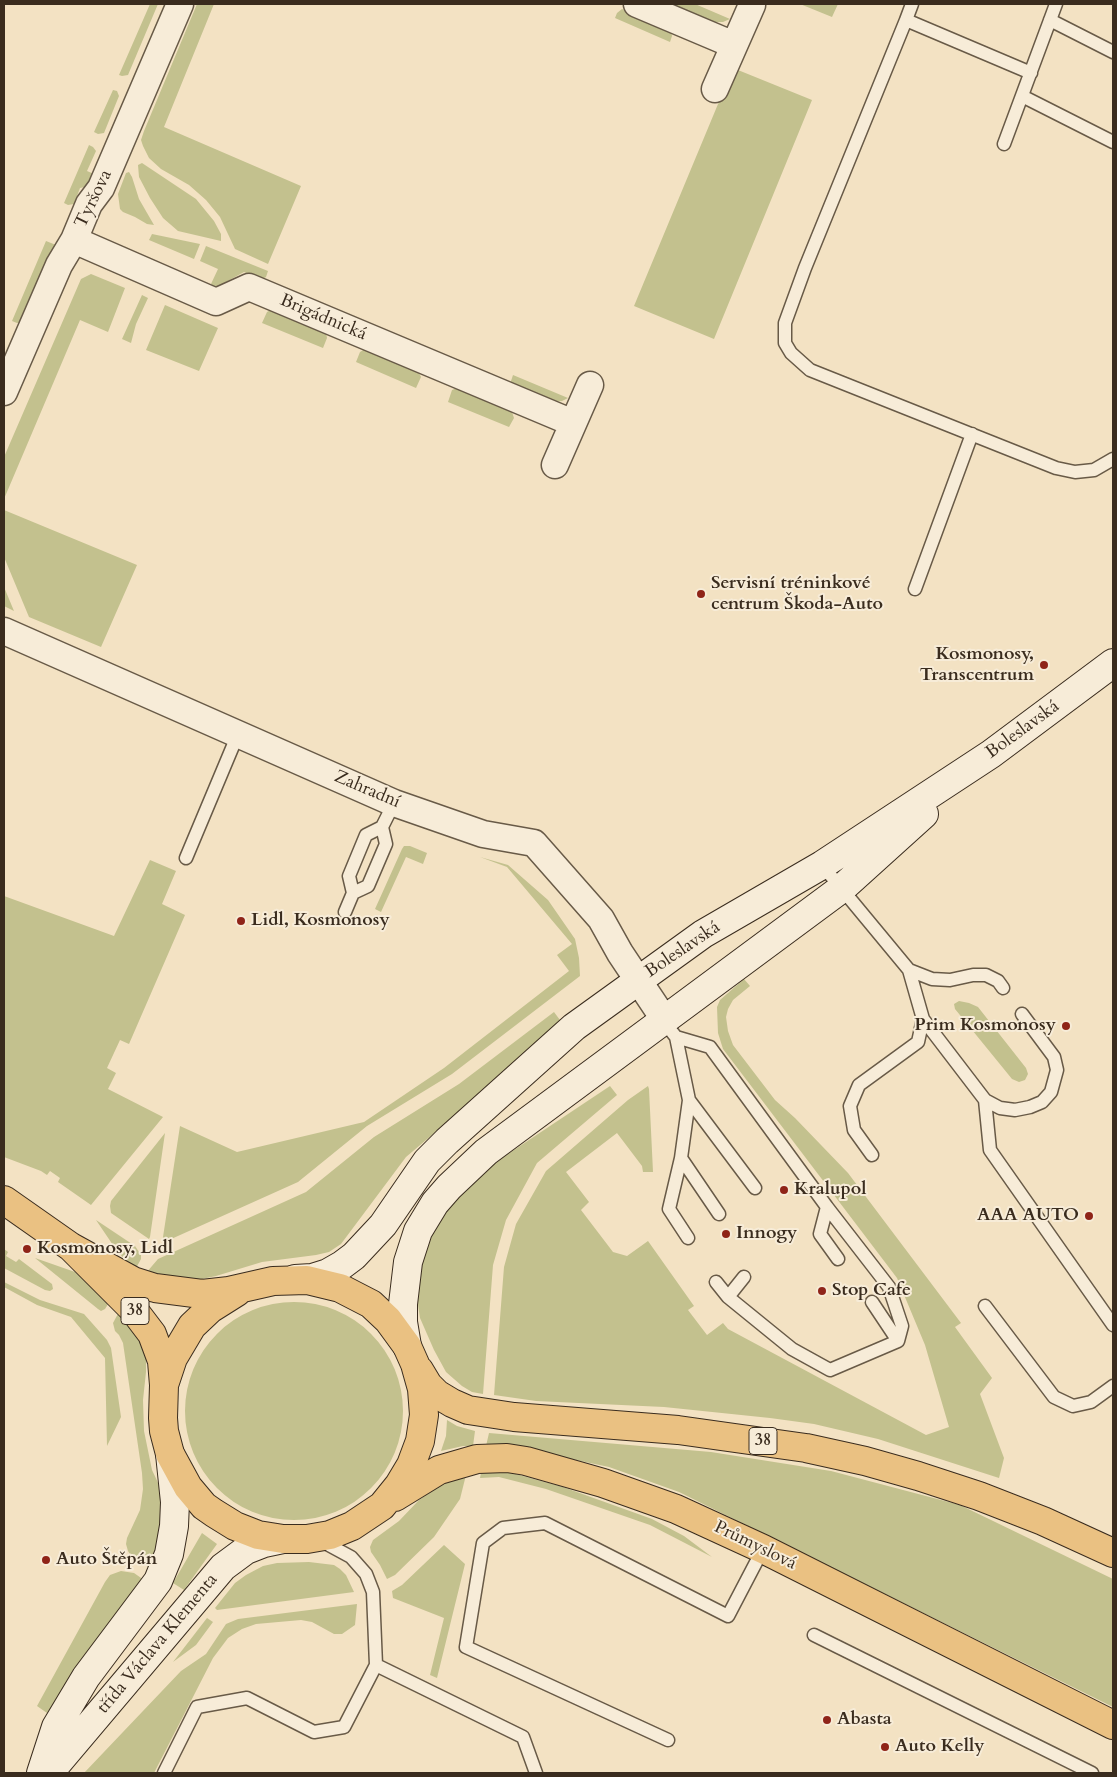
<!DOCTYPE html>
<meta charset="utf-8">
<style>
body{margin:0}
#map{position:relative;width:1117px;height:1777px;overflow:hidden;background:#f3e2c3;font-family:Cardo,serif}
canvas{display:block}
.frame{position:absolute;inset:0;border:5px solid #3a2c1e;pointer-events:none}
</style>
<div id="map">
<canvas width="1117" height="1777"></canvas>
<div class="frame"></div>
</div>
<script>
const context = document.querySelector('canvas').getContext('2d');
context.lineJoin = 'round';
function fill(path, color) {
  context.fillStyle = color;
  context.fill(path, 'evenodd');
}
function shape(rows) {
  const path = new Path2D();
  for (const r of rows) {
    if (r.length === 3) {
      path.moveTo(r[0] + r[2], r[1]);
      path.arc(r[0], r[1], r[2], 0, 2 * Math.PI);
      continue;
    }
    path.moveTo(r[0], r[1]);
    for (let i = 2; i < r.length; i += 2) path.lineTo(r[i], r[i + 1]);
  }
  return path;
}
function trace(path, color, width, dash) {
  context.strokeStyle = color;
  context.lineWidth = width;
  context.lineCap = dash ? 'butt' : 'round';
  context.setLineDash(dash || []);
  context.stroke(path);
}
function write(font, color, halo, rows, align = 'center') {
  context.font = font + ' Cardo,serif';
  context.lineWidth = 4;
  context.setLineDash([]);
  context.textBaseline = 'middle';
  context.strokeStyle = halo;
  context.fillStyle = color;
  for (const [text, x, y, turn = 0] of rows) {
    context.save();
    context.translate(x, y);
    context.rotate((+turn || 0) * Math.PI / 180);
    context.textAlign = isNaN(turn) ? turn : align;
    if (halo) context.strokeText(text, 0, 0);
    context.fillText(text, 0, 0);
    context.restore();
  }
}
fill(shape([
 [150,4,158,4,128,75,122,76,119,75],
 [197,4,214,4,164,127,301,186,268,264,235,249,220,217,206,200,189,185,161,169,149,158,143,146,141,140,144,131],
 [672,4,695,4,730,19,723,22,711,22,672,6],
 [800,4,838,4,832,17],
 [622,9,671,31,672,36,670,42,615,18,617,13],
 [733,68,812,100,714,339,634,306],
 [113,90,117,91,119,96,104,133,98,134,94,132],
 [89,145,93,147,96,151,87,171,94,174,89,186,80,188,74,204,68,205,64,203],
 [142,163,196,199,214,221,221,234,221,241,178,231,163,218,150,198,139,177,138,165],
 [129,172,132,177,139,199,154,225,147,224,135,217,123,212,120,209,118,194,126,173],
 [152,234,200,244,194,259,149,240],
 [46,241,56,245,23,322,17,323,12,321],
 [206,246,268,271,266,277,261,280,244,272,215,288,211,284,218,269,200,261],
 [91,274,125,288,108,332,80,320,4,499,4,457,81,279],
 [142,295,148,298,136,324,131,343,122,339],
 [165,305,218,328,199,371,146,350],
 [272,309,326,332,327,338,323,348,262,323,267,312],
 [365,349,419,373,421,377,416,388,356,362,360,352],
 [513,375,568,398,562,401,553,402,512,386,511,381],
 [457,388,512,412,514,418,509,427,448,402,452,390],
 [4,510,137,565,101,647,29,617,4,557],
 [4,587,14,611,4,606],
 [404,846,410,846,427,853,423,864,406,857,381,912,375,909,402,849],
 [480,857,508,865,548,900,575,939,579,958,580,976,452,1074,367,1126,298,1182,169,1240,164,1240,163,1237,180,1126,237,1152,364,1122,444,1068,569,971,557,955,572,944,507,867],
 [150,860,176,871,162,904,185,915,129,1044,120,1040,107,1068,116,1073,108,1089,163,1117,91,1205,58,1182,60,1178,50,1171,47,1175,41,1171,4,1157,4,896,114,936],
 [744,979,750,986,733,1000,728,1009,726,1017,728,1031,733,1045,775,1100,795,1118,848,1173,961,1323,955,1327,992,1378,980,1394,1004,1458,999,1478,878,1439,814,1424,770,1418,664,1407,536,1401,494,1395,504,1267,516,1224,546,1171,628,1100,648,1086,649,1089,653,1172,643,1172,642,1166,617,1133,566,1172,589,1202,581,1210,613,1252,627,1256,648,1241,694,1306,688,1310,707,1335,723,1323,728,1329,926,1435,949,1427,925,1345,897,1278,723,1049,718,1033,717,1007,720,1000],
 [959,1001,969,1003,978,1007,1026,1068,1028,1074,1025,1080,1019,1082,1012,1079,955,1009,954,1004],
 [554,1012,563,1024,406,1157,341,1244,329,1252,316,1255,262,1262,216,1276,202,1279,190,1280,146,1273,158,1259,306,1192,374,1137,459,1084],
 [610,1086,617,1095,537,1163,506,1220,493,1265,483,1394,472,1392,462,1386,446,1372,434,1350,420,1318,416,1292,418,1272,426,1243,443,1213,466,1188,496,1162],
 [165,1133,150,1237,149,1239,111,1213,110,1206,111,1201],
 [96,1220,135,1246,141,1255,141,1259,135,1270,117,1251],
 [4,1249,8,1252,6,1256,16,1262,19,1259,52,1284,53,1289,50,1291,45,1290,4,1268],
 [35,1258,75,1272,110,1301,105,1309,101,1311,98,1309],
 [4,1282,40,1300,84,1314,107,1340,111,1348,121,1417,107,1446,105,1358,71,1317,37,1305,4,1287],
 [294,1411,109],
 [120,1310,132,1321,146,1356,146,1372,143,1400,144,1431,152,1470,160,1487,162,1522,157,1553,150,1568,131,1556,128,1551,126,1544,127,1538,140,1510,143,1489,142,1473,123,1343,119,1335,115,1331,113,1323],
 [447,1420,457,1426,475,1431,473,1446,463,1446,441,1451,446,1436],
 [489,1433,711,1452,831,1471,960,1505,1113,1579,1113,1707,679,1492,609,1467,543,1453,486,1446],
 [500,1472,512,1473,563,1487,652,1519,684,1536,712,1557,650,1525,546,1489,499,1477,480,1478,481,1473],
 [466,1475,460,1499,434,1537,395,1575,387,1579,380,1565,371,1552,370,1547,373,1540,399,1521,419,1500,432,1491,443,1484],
 [202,1533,217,1544,184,1590,173,1583],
 [444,1545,465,1564,437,1678,430,1675,444,1618,393,1598,392,1591,402,1585],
 [309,1562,334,1565,340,1569,346,1575,354,1592,217,1610,215,1608,235,1583,246,1575,263,1566,277,1563],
 [121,1571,134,1573,144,1580,47,1713,37,1706,105,1582,110,1575],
 [357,1604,355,1625,342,1634,334,1634,312,1622,301,1620,256,1624,242,1629,228,1638,213,1658,154,1773,84,1773,181,1671,206,1654,226,1624,238,1619],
 [207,1618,213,1622,196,1645,173,1662]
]), '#c3c18e');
const lane = shape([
 [912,4,906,20,1031,73],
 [906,20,805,268,785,323,785,343,791,353,810,370,1056,468,1075,472,1094,470,1113,459],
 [1050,20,1113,52],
 [1022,96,1113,142],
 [1004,144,1056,4],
 [915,589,972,434],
 [186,858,238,734],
 [822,865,909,970,923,1019,985,1100,990,1150,1113,1325],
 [353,893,368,886,386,844,382,827,394,803],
 [345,912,353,893,349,876,366,835,382,827],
 [909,970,932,979,950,980,973,975,986,975,998,981,1003,988],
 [672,1032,676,1037,689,1100,681,1158,669,1209,688,1238],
 [676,1037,710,1047,827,1207,889,1287,902,1326,898,1341,830,1370,792,1349,728,1297,716,1282],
 [689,1100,755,1188],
 [985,1100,1000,1108,1015,1110,1030,1107,1042,1102,1051,1092,1057,1070,1054,1057,1022,1014],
 [872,1155,854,1130,850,1106,859,1085,918,1042,923,1019],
 [681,1158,719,1214],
 [827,1207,820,1234,838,1259],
 [728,1297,744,1277],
 [872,1302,898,1341],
 [985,1306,1054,1397,1073,1406,1091,1402,1113,1386],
 [814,1635,1092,1773],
 [376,1665,523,1737,536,1773],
 [668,1740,466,1647,483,1543,503,1528,545,1523,728,1616,763,1549],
 [164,1773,197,1707,247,1698,314,1732,344,1727,376,1665,373,1592,366,1574,351,1557,327,1544,319,1542]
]);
const street = shape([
 [637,4,734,45],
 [715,89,752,5],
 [74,240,216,302,249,287,573,423],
 [4,392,59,265,74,240,89,204,101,188,180,4],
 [555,465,590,385],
 [4,631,394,803,483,834,534,843,601,919,620,953,664,1019]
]);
const secondary = shape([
 [295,1279,312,1278,328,1273,342,1265,354,1256,383,1225,427,1161,447,1141,574,1027,703,934,822,865,991,754,1113,663],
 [407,1346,403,1322,403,1304,408,1262,418,1231,435,1203,449,1187,486,1152,841,889,924,814],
 [41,1773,56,1727,86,1677,158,1581,169,1554,174,1526,175,1502,170,1454],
 [49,1773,223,1567,246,1550,264,1543,283,1539]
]);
const primary = shape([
 [4,1200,71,1247,133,1281,155,1288,202,1294,229,1291,273,1281,307,1280,340,1288,371,1304,388,1320,407,1346,415,1364,422,1389,424,1415,420,1441,411,1465,399,1485,382,1506,352,1526,330,1535,307,1539,283,1539,258,1535,235,1526,214,1513,204,1506,188,1487,170,1454,164,1431,163,1418,164,1385,162,1361,152,1334,133,1309,71,1247],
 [419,1370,428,1385,437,1394,452,1403,468,1410,514,1417,678,1430,806,1448,865,1461,918,1476,979,1496,1043,1521,1113,1553],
 [165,1382,173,1358,192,1326,210,1309,237,1292],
 [395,1497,439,1470,477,1459,507,1458,526,1461,603,1483,676,1509,763,1549,1113,1725]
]);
trace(lane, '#685a47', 15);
trace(street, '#685a47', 29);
trace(secondary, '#3a2c1e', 30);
trace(primary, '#3a2c1e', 30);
trace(lane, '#f7ecd8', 12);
trace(street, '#f7ecd8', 26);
trace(secondary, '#f7ecd8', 28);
trace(primary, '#eac182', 28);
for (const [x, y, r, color] of [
 [701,594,5,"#8f2418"],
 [1044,665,5,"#8f2418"],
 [241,921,5,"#8f2418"],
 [1066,1026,5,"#8f2418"],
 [784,1190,5,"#8f2418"],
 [1089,1216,5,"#8f2418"],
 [726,1234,5,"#8f2418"],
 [27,1249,5,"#8f2418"],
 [822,1291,5,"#8f2418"],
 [46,1560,5,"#8f2418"],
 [827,1720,5,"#8f2418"],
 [885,1747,5,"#8f2418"]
]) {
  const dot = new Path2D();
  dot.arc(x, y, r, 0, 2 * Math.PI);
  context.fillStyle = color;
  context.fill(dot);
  trace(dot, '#f7ecd8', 2);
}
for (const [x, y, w] of [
 [135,1311,28],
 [763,1441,28]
]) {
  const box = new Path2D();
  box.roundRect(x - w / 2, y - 13.5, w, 27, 4);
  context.fillStyle = '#f7ecd8';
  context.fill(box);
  trace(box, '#3a2c1e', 1);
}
write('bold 16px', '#3a2c1e', null, [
 ["38",135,1311],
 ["38",763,1441]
]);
write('18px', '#3a2c1e', '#f7ecd8', [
 ["Tyršova",94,199,-64],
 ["Brigádnická",323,318,23],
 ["Boleslavská",1023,730,-36],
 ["Zahradní",367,790,23],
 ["Boleslavská",683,950,-34],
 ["Průmyslová",755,1546,26],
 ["třída Václava Klementa",158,1644,-50]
]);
write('bold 18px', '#3a2c1e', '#f7ecd8', [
 ["Servisní tréninkové",711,584],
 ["centrum Škoda-Auto",711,605],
 ["Kosmonosy,",1034,655,"right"],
 ["Transcentrum",1034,676,"right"],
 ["Lidl, Kosmonosy",251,921],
 ["Prim Kosmonosy",1056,1026,"right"],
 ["Kralupol",794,1190],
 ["AAA AUTO",1079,1216,"right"],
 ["Innogy",736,1234],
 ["Kosmonosy, Lidl",37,1249],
 ["Stop Cafe",832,1291],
 ["Auto Štěpán",56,1560],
 ["Abasta",837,1720],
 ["Auto Kelly",895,1747]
], 'left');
</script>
